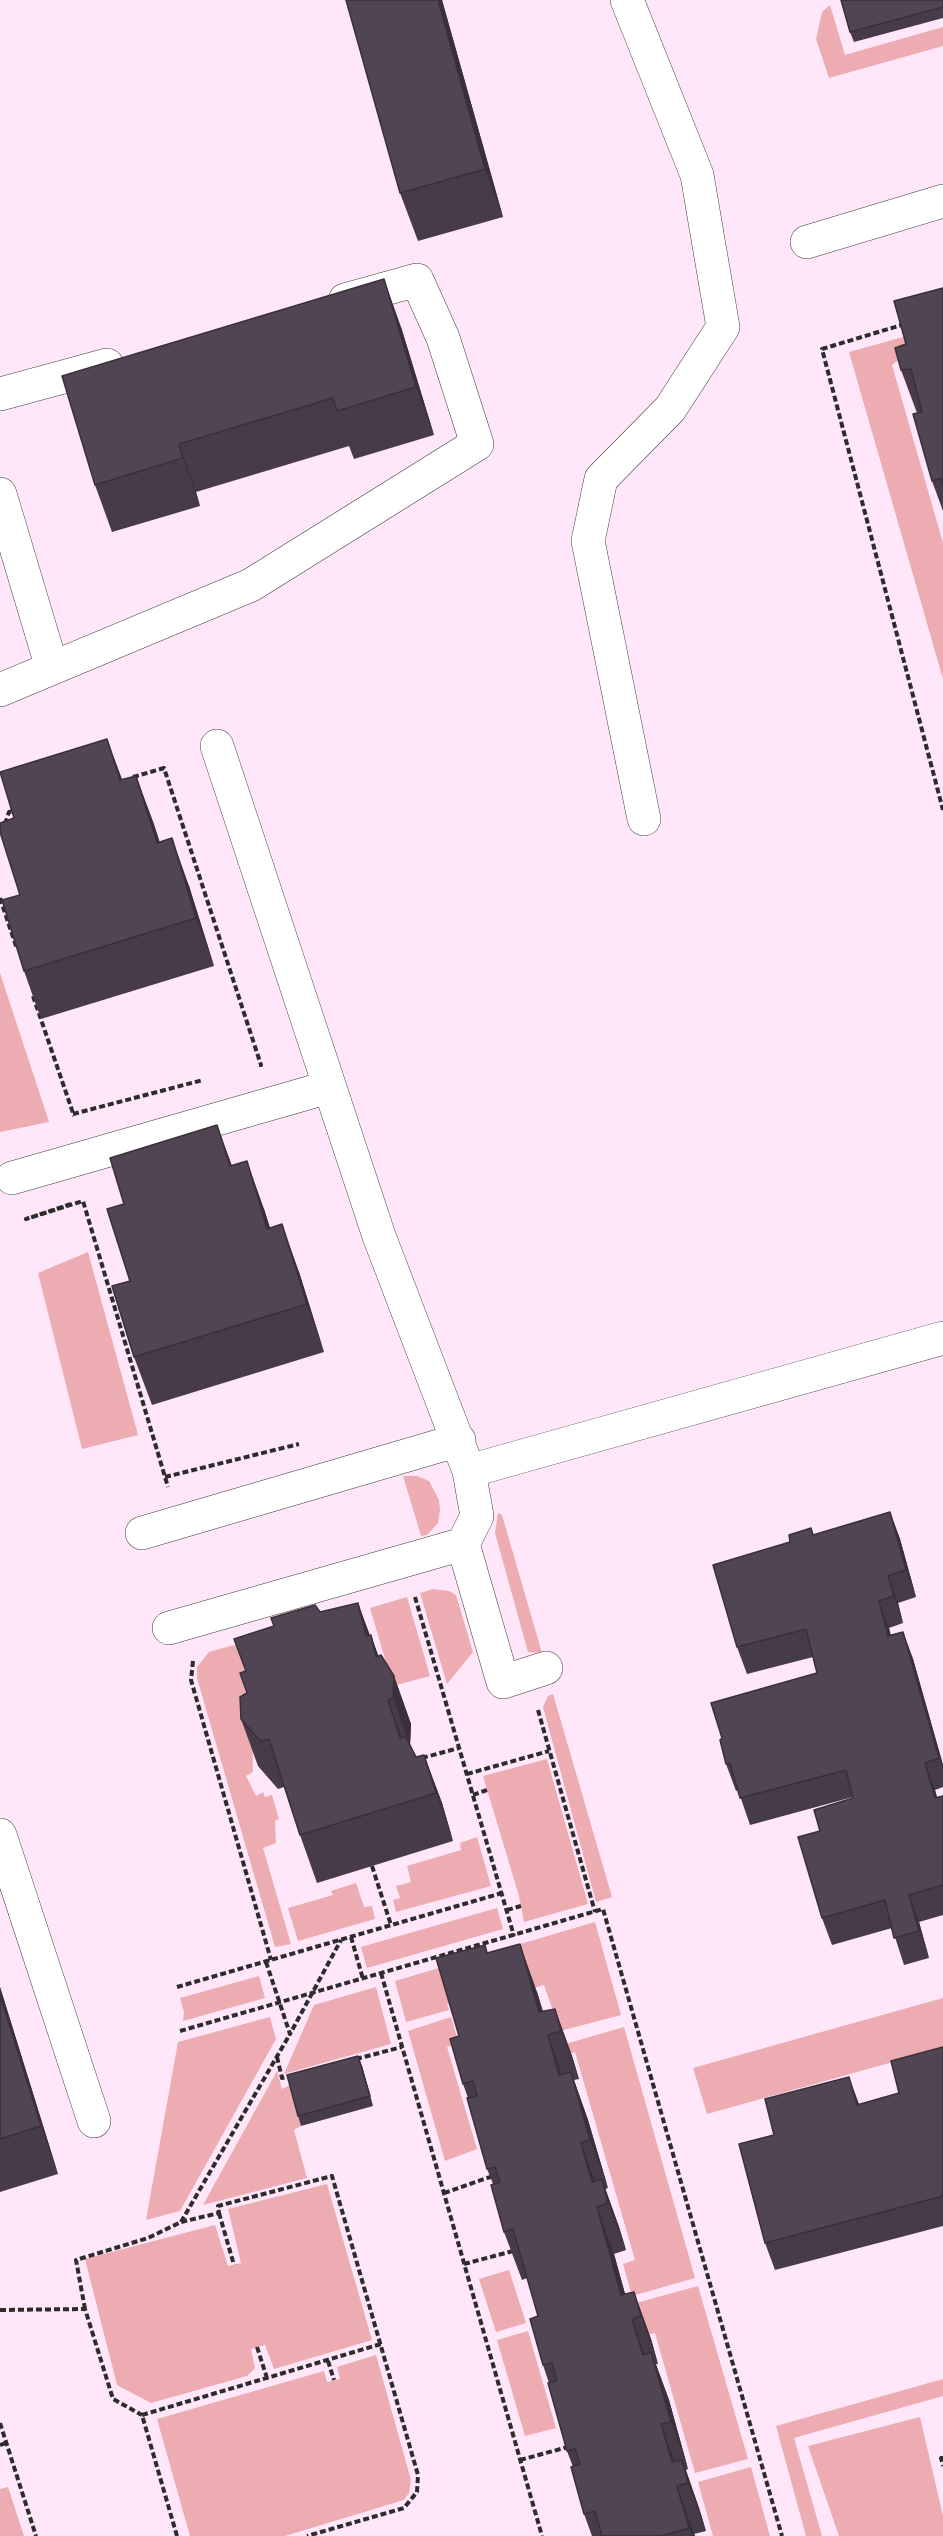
<!DOCTYPE html>
<style>
body{margin:0}
canvas{display:block;background:#ffe6f9}
</style>
<canvas width="943" height="2536"></canvas>
<script>
const context = document.querySelector('canvas').getContext('2d');
context.lineJoin = 'round';
function fill(path, color) {
  context.fillStyle = color;
  context.fill(path, 'evenodd');
}
function shape(rows) {
  const path = new Path2D();
  for (const r of rows) {
    path.moveTo(r[0], r[1]);
    for (let i = 2; i < r.length; i += 2) path.lineTo(r[i], r[i + 1]);
  }
  return path;
}
function trace(path, color, width, dash) {
  context.strokeStyle = color;
  context.lineWidth = width;
  context.lineCap = dash ? 'butt' : 'round';
  context.setLineDash(dash || []);
  context.stroke(path);
}
fill(shape([
 [830,5,845,55,943,27,943,46,829,78,816,39,822,12],
 [943,326,892,365,943,543,943,679,849,352],
 [0,973,49,1122,0,1132],
 [88,1252,138,1435,82,1449,38,1273],
 [403,1476,417,1476,429,1481,439,1500,440,1510,438,1523,427,1535,421,1536],
 [498,1513,502,1515,542,1653,528,1652,495,1533],
 [433,1589,449,1591,456,1595,473,1652,447,1684,420,1593],
 [407,1597,430,1676,393,1686,370,1608],
 [361,1610,370,1643,243,1684,252,1716,253,1772,246,1776,256,1796,263,1792,265,1797,272,1795,279,1819,275,1821,276,1843,263,1848,291,1944,275,1947,197,1678,197,1667,209,1652],
 [553,1694,612,1897,596,1902,543,1707,548,1696],
 [547,1759,588,1904,524,1922,519,1896,483,1776],
 [477,1837,491,1886,396,1912,393,1900,400,1898,396,1886,411,1882,407,1866,461,1850,460,1843],
 [356,1883,364,1907,372,1906,375,1919,298,1941,288,1908,333,1895,331,1891],
 [497,1908,503,1929,367,1968,361,1947],
 [595,1922,621,2015,560,2031,544,1985,511,1994,508,1986,447,2004,449,2010,406,2022,395,1981],
 [259,1976,265,1998,183,2021,184,2012,180,1998],
 [376,1987,391,2044,284,2074,314,2005],
 [943,1998,943,2048,707,2114,693,2068],
 [270,2017,276,2039,180,2211,146,2220,178,2042],
 [451,2017,459,2044,447,2047,477,2149,445,2161,408,2031],
 [624,2027,695,2278,632,2296,623,2264,635,2260,575,2052,565,2055,562,2045],
 [277,2071,282,2089,290,2085,301,2126,294,2130,307,2178,203,2205],
 [327,2184,372,2340,274,2369,265,2345,251,2349,255,2368,247,2376,151,2403,117,2385,85,2259,215,2225,228,2266,241,2263,228,2209],
 [509,2270,526,2323,496,2332,479,2279],
 [698,2286,748,2459,695,2473,655,2333,645,2335,636,2303],
 [528,2331,556,2428,525,2436,497,2340],
 [376,2355,411,2480,409,2493,404,2500,285,2536,190,2536,157,2419,324,2371,327,2382,340,2379,337,2367],
 [943,2379,943,2396,794,2438,822,2536,806,2536,776,2426],
 [920,2417,943,2516,943,2536,839,2536,808,2446],
 [751,2467,770,2536,713,2536,698,2482],
 [8,2487,24,2536,0,2536,0,2489]
]), '#edacb2');
const minor = shape([
 [627,0,697,175,723,327,670,409,601,479,588,541,644,819],
 [807,242,943,201],
 [0,394,107,365],
 [0,494,52,668],
 [0,690,251,585,477,444,443,338,417,280,345,300],
 [217,746,379,1236,469,1471],
 [12,1178,329,1087],
 [142,1533,459,1440],
 [463,1544,503,1682,546,1668],
 [169,1628,463,1544,477,1516,469,1471,943,1338],
 [0,1835,94,2121]
]);
trace(minor, '#3d3d3d', 34);
trace(shape([
 [905,324,822,349,943,810],
 [133,777,164,768,261,1065,259,1065],
 [5,824,9,812,16,810],
 [0,898,17,949],
 [33,996,74,1116],
 [73,1114,203,1080],
 [71,1204,26,1219,83,1201,168,1487],
 [165,1477,299,1444],
 [415,1597,514,1936],
 [193,1661,191,1680,271,1960],
 [538,1710,595,1912],
 [422,1758,459,1748],
 [467,1774,549,1751],
 [473,1795,487,1790],
 [372,1866,391,1925],
 [507,1910,521,1906],
 [351,1937,363,1979],
 [266,1962,290,2034,341,1940],
 [381,1973,542,2536],
 [177,1987,502,1893],
 [180,2031,603,1909,782,2536],
 [277,2057,282,2078,291,2076],
 [356,2059,402,2047],
 [444,2193,493,2176],
 [219,2213,234,2265],
 [181,2222,290,2034],
 [464,2264,513,2251],
 [85,2309,76,2260,148,2238,181,2222,219,2213,218,2206,332,2176,418,2475,417,2492,404,2508,307,2536],
 [0,2310,85,2309,113,2399,142,2415],
 [257,2347,267,2378],
 [328,2361,334,2380],
 [0,2423,36,2536],
 [0,2445,6,2443],
 [943,2458,941,2458,943,2466],
 [520,2460,568,2447],
 [177,2536,142,2415,381,2344]
]), '#2c2c2c', 4, [6, 3]);
trace(minor, '#fff', 33);
fill(shape([
 [442,0,503,217,418,241,400,193],
 [943,0,943,18,854,42,850,32],
 [943,288,943,511,932,481,917,413,901,370,906,344],
 [401,327,434,435,354,459,349,446,196,492,200,506,112,532,95,485],
 [136,776,160,843,189,886,214,966,41,1019,24,971,20,895,122,780],
 [217,1125,232,1166,264,1209,270,1228,299,1272,324,1352,152,1405,134,1357,124,1204],
 [890,1512,900,1539,916,1597,898,1603,903,1623,889,1628,890,1635,903,1632,913,1659,943,1765,943,1787,935,1790,937,1797,943,1796,943,1915,919,1922,929,1958,904,1965,892,1928,832,1945,822,1918,820,1831,853,1797,750,1825,738,1790,736,1791,726,1764,817,1673,813,1657,747,1674,737,1647,814,1535],
 [371,1635,378,1656,394,1676,411,1724,410,1745,416,1757,424,1755,442,1803,453,1841,317,1883,300,1835,284,1787,278,1789,258,1766,241,1719,247,1693,240,1673],
 [488,1953,537,1992,543,2012,555,2009,572,2056,579,2079,574,2080,588,2120,608,2188,605,2189,619,2227,626,2250,614,2254,625,2294,634,2292,651,2339,658,2364,656,2364,669,2400,688,2469,686,2470,699,2508,706,2531,694,2534,695,2536,592,2536,584,2514,573,2467,567,2451,549,2383,543,2365,538,2316,527,2278,522,2280,504,2232,493,2184,487,2169,468,2098,463,2084,459,2036],
 [0,1987,58,2174,0,2192],
 [943,2047,943,2226,775,2270,765,2243,774,2135,899,2093],
 [362,2066,373,2106,301,2126,298,2116]
]), '#463b47');
fill(shape([
 [438,0,442,0,503,217,485,169],
 [384,279,401,327,434,435,416,387],
 [179,444,196,492,200,506,183,458],
 [107,739,125,787,120,780],
 [136,776,154,824,175,891,157,843],
 [172,838,189,886,214,966,196,918],
 [217,1125,234,1172,230,1166],
 [247,1161,264,1209,285,1276,267,1229],
 [282,1224,299,1272,324,1352,307,1304],
 [890,1512,900,1539,916,1597,906,1570],
 [888,1576,898,1603,903,1623,894,1596],
 [879,1601,889,1628,898,1663,888,1636],
 [358,1603,374,1646,371,1635,388,1683,366,1636],
 [903,1632,913,1659,943,1765,943,1769],
 [394,1676,411,1724,410,1746,393,1698],
 [388,1700,405,1747,400,1738],
 [424,1755,442,1803,453,1841,436,1793],
 [925,1763,935,1790,943,1820,935,1798],
 [909,1895,919,1922,929,1958,919,1931],
 [520,1944,537,1992,550,2035,548,2035,565,2083,559,2075,539,2012],
 [0,1987,58,2174,41,2126,0,1995],
 [555,2009,572,2056,579,2079,561,2031],
 [358,2056,362,2066,373,2106],
 [571,2072,588,2120,608,2188,590,2140],
 [849,2077,859,2104,867,2132,857,2105],
 [581,2143,598,2191,592,2182],
 [602,2179,619,2227,626,2250,608,2203],
 [597,2207,614,2254,632,2319,649,2366,660,2403,621,2295],
 [634,2292,651,2339,658,2364,641,2316],
 [651,2352,669,2400,688,2469,671,2422],
 [661,2424,678,2472,672,2462],
 [682,2460,699,2508,706,2531,688,2483],
 [677,2486,695,2536,692,2536,689,2528]
]), '#39303a');
const building = shape([
 [346,0,438,0,485,169,400,193,346,0],
 [841,0,943,0,943,7,850,32,841,0],
 [384,279,416,387,337,411,333,398,179,444,183,458,95,485,62,376,384,279],
 [943,288,943,486,941,478,932,481,913,414,922,412,911,369,901,370,895,348,906,344,894,301,943,288],
 [107,739,120,780,136,776,157,843,172,838,196,918,24,971,2,900,20,895,0,832,0,823,14,818,0,772,107,739],
 [217,1125,230,1166,247,1161,267,1229,282,1224,307,1304,134,1357,112,1286,130,1281,107,1209,124,1204,110,1158,217,1125],
 [890,1512,906,1570,888,1576,894,1596,879,1601,888,1636,903,1632,939,1758,925,1763,935,1798,943,1796,943,1885,909,1895,919,1931,894,1938,885,1900,822,1918,798,1837,820,1831,814,1810,853,1798,846,1770,740,1798,730,1763,726,1764,720,1740,722,1738,711,1703,817,1673,806,1629,737,1647,713,1565,790,1542,789,1535,811,1528,813,1535,890,1512],
 [358,1603,366,1636,371,1635,376,1657,381,1655,394,1676,393,1698,388,1700,400,1738,406,1737,416,1757,424,1755,436,1793,300,1835,269,1739,260,1741,241,1719,240,1697,247,1693,240,1673,246,1671,234,1639,274,1626,271,1618,315,1605,320,1612,358,1603],
 [520,1944,539,2012,555,2009,561,2031,548,2035,559,2075,571,2072,590,2140,581,2143,592,2182,602,2179,608,2203,597,2207,621,2295,634,2292,641,2316,632,2319,643,2355,651,2352,671,2422,661,2424,672,2462,682,2460,688,2483,677,2486,689,2528,661,2536,602,2536,595,2511,584,2514,571,2467,580,2464,575,2449,567,2451,548,2383,557,2381,552,2363,543,2365,530,2319,538,2316,513,2229,504,2232,491,2185,500,2182,495,2167,487,2169,467,2098,477,2096,473,2081,463,2084,450,2039,459,2036,436,1958,485,1945,487,1953,520,1944],
 [0,1995,41,2126,0,2139,0,1995],
 [943,2047,943,2196,765,2243,739,2144,774,2135,765,2099,849,2077,857,2105,899,2093,891,2061,943,2047],
 [358,2056,370,2096,298,2116,287,2075,358,2056]
]);
fill(building, '#514553');
trace(building, '#39303a', 1.5);
</script>
